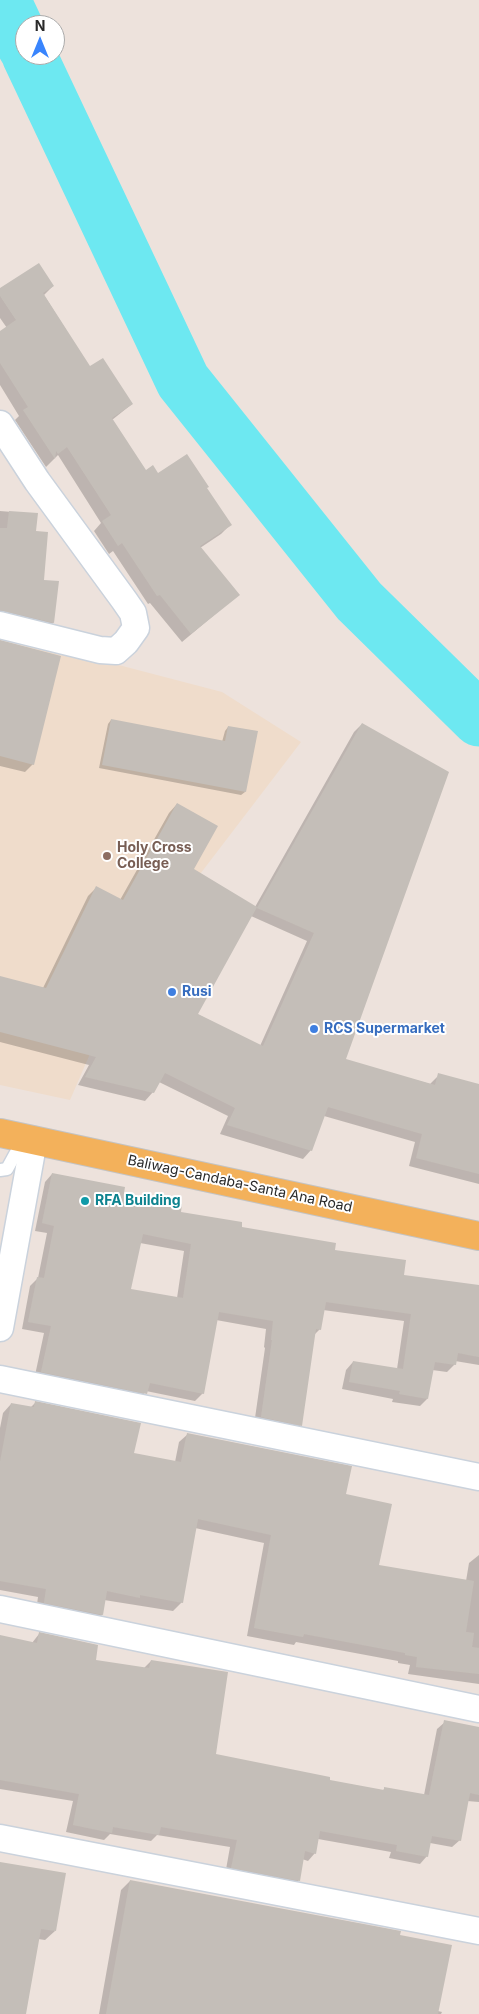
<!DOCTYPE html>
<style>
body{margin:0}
#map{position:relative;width:479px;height:2014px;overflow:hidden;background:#ede2dc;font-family:Inter,sans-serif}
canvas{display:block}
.north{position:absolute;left:15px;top:15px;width:50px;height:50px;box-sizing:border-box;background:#fff;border:1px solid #aaa;border-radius:50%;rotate:0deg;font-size:14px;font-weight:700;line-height:20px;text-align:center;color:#2a2a2a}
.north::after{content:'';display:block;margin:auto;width:18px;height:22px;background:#3985fd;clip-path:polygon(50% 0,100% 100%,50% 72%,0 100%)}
</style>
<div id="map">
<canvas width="479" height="2014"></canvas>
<div class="north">N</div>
</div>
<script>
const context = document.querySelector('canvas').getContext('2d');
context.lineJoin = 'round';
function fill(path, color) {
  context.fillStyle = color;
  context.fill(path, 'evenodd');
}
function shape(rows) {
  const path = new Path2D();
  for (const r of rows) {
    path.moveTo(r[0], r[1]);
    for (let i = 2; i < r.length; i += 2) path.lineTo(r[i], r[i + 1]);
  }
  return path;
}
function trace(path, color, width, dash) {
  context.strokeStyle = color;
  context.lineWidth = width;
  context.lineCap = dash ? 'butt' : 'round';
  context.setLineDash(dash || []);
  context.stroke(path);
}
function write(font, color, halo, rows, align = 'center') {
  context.font = font + ' Inter,sans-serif';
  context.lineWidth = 4;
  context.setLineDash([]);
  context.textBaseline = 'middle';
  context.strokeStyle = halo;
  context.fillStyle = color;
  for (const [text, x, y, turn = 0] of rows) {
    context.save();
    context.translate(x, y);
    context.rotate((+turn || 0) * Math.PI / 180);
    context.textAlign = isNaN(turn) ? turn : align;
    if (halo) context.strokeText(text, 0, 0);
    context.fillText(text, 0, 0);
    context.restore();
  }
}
fill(shape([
 [0,634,222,692,301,742,126,971,70,1100,0,1085]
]), '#efdccb');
fill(shape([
 [53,286,44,295,90,368,132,404,112,420,145,472,206,489,230,525,221,534,200,548,238,595,182,642,150,603,148,604,113,551,109,554,94,531,101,523,58,455,46,467,15,420,19,416,0,385,0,332,7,328,0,318,0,290],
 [0,511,37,514,35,532,43,581,53,623,45,631,0,619],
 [0,642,33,764,25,772,0,766],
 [111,720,222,742,225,731,228,727,245,792,241,795,99,768,108,724],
 [362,724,344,1060,430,1084,439,1075,479,1085,479,1184,409,1166,415,1142,324,1116,311,1150,303,1159,220,1134,228,1116,159,1082,153,1092,145,1101,78,1085,89,1065,0,1042,0,977,43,988,88,896,96,888,120,900,169,813,177,804,192,870,255,907,354,732],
 [251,916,307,941,260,1046,197,1014],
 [52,1174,123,1194,179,1213,334,1251,403,1276,479,1298,479,1365,455,1361,455,1364,447,1372,432,1370,427,1399,420,1406,392,1402,393,1399,342,1389,346,1370,353,1362,397,1369,404,1321,323,1310,320,1329,314,1335,301,1425,294,1433,254,1425,265,1348,264,1347,266,1329,216,1320,203,1393,195,1401,146,1391,138,1401,34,1380,44,1333,22,1329,30,1286,38,1278,47,1233,35,1231,45,1182],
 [140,1243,184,1251,177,1298,130,1290],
 [35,1403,133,1454,175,1462,179,1442,188,1434,345,1495,377,1566,466,1581,469,1563,479,1555,479,1684,408,1674,410,1665,398,1663,398,1661,296,1642,294,1645,247,1636,264,1543,195,1528,182,1602,173,1611,104,1600,102,1615,93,1623,36,1611,38,1597,0,1590,0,1428,3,1413,11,1404,30,1408],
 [39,1634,94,1661,144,1668,151,1661,214,1755,328,1781,382,1791,385,1788,424,1795,437,1729,445,1722,479,1728,479,1802,467,1801,460,1840,452,1847,430,1843,427,1856,420,1864,389,1858,391,1852,318,1839,315,1853,308,1861,302,1859,299,1880,291,1888,225,1875,230,1847,157,1835,151,1841,110,1834,104,1840,66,1832,73,1801,0,1789,0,1636,32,1643],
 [16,1877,55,1931,45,1940,38,1939,25,2014,0,2014,0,1930],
 [130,1881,398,1936,438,2011,442,2012,441,2014,99,2014,121,1890]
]), '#0003');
trace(shape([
 [3,0,25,47],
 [29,55,183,381,359,601,479,719]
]), '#6de8f1', 55);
fill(shape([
 [39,263,54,286,43,293,90,366,103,358,133,404,112,418,146,470,153,465,158,473,187,454,209,487,207,488,232,525,200,546,240,595,191,634,160,595,157,596,122,543,118,546,102,521,111,515,67,447,58,454,56,451,55,459,23,410,28,407,0,363,0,331,16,320,0,296,0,288],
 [9,511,38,513,36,531,48,532,44,580,59,581,54,623,0,610,0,528,7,528],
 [0,640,61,656,34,765,0,756],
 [111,719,225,741,228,726,258,731,246,792,102,765],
 [362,723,449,772,346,1059,435,1085,438,1073,479,1084,479,1174,416,1158,422,1134,328,1107,312,1151,227,1125,235,1108,165,1073,154,1093,85,1077,96,1057,0,1032,0,976,46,988,96,886,123,900,177,803,218,826,194,869,257,907,198,1014,263,1046,314,933,257,908],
 [52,1173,125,1187,124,1193,182,1204,181,1212,242,1222,242,1227,336,1243,335,1250,406,1260,404,1275,479,1285,479,1357,458,1353,456,1365,435,1362,428,1399,399,1394,400,1391,349,1382,353,1361,403,1369,411,1314,326,1302,321,1330,316,1329,302,1426,261,1417,272,1340,271,1340,273,1321,219,1312,204,1394,150,1383,147,1394,41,1372,51,1326,28,1322,37,1277,44,1278,54,1226,42,1223],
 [143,1234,191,1244,183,1298,131,1289],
 [35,1401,141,1423,134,1453,181,1462,187,1433,352,1466,346,1494,392,1504,379,1565,474,1581,466,1632,474,1633,472,1647,479,1648,479,1674,416,1667,417,1657,405,1655,405,1653,304,1634,303,1637,254,1628,271,1535,198,1519,183,1603,140,1595,140,1598,107,1591,103,1615,44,1603,46,1589,0,1581,0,1462,11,1403,34,1407],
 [39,1632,98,1645,96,1660,149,1668,151,1660,228,1672,216,1754,330,1777,330,1780,384,1790,384,1787,429,1795,444,1720,479,1727,479,1795,470,1793,461,1841,432,1836,428,1857,396,1851,397,1845,320,1831,316,1854,305,1851,300,1881,231,1868,237,1840,161,1827,159,1835,113,1827,112,1833,73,1825,79,1794,0,1780,0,1635,37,1643],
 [0,1862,66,1873,56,1931,41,1929,26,2014,0,2014],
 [130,1880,401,1931,400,1935,452,1945,438,2014,106,2014]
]), '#c4beb8');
const lane = shape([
 [0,1170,7,1169,24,1138]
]);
const street = shape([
 [0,424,37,481,124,600,133,613,136,628,126,642,116,651,100,650,0,625],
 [0,1328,34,1140],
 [0,1379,479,1477],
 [0,1609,479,1709],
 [0,1838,479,1931]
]);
const primary = shape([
 [0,1133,479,1236]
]);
trace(lane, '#cad2dc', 15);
trace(street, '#cad2dc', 29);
trace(primary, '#c3c3c3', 30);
trace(lane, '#fff', 12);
trace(street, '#fff', 26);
trace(primary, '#f3b15b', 28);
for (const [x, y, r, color] of [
 [107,856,5,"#8d6e63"],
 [172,992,5,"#3f7fe0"],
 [314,1029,5,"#3f7fe0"],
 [85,1201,5,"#0f9aa8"]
]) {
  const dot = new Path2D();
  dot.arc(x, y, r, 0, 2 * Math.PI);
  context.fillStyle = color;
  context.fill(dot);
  trace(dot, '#fff', 2);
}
write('bold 14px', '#785e54', '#fff', [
 ["Holy Cross",117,848],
 ["College",117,864]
], 'left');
write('bold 14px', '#366cbe', '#fff', [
 ["Rusi",182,992],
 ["RCS Supermarket",324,1029]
], 'left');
write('14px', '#2a2a2a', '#fff', [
 ["Baliwag-Candaba-Santa Ana Road",240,1184,12]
]);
write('bold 14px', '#0d838f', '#fff', [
 ["RFA Building",95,1201]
], 'left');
</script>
